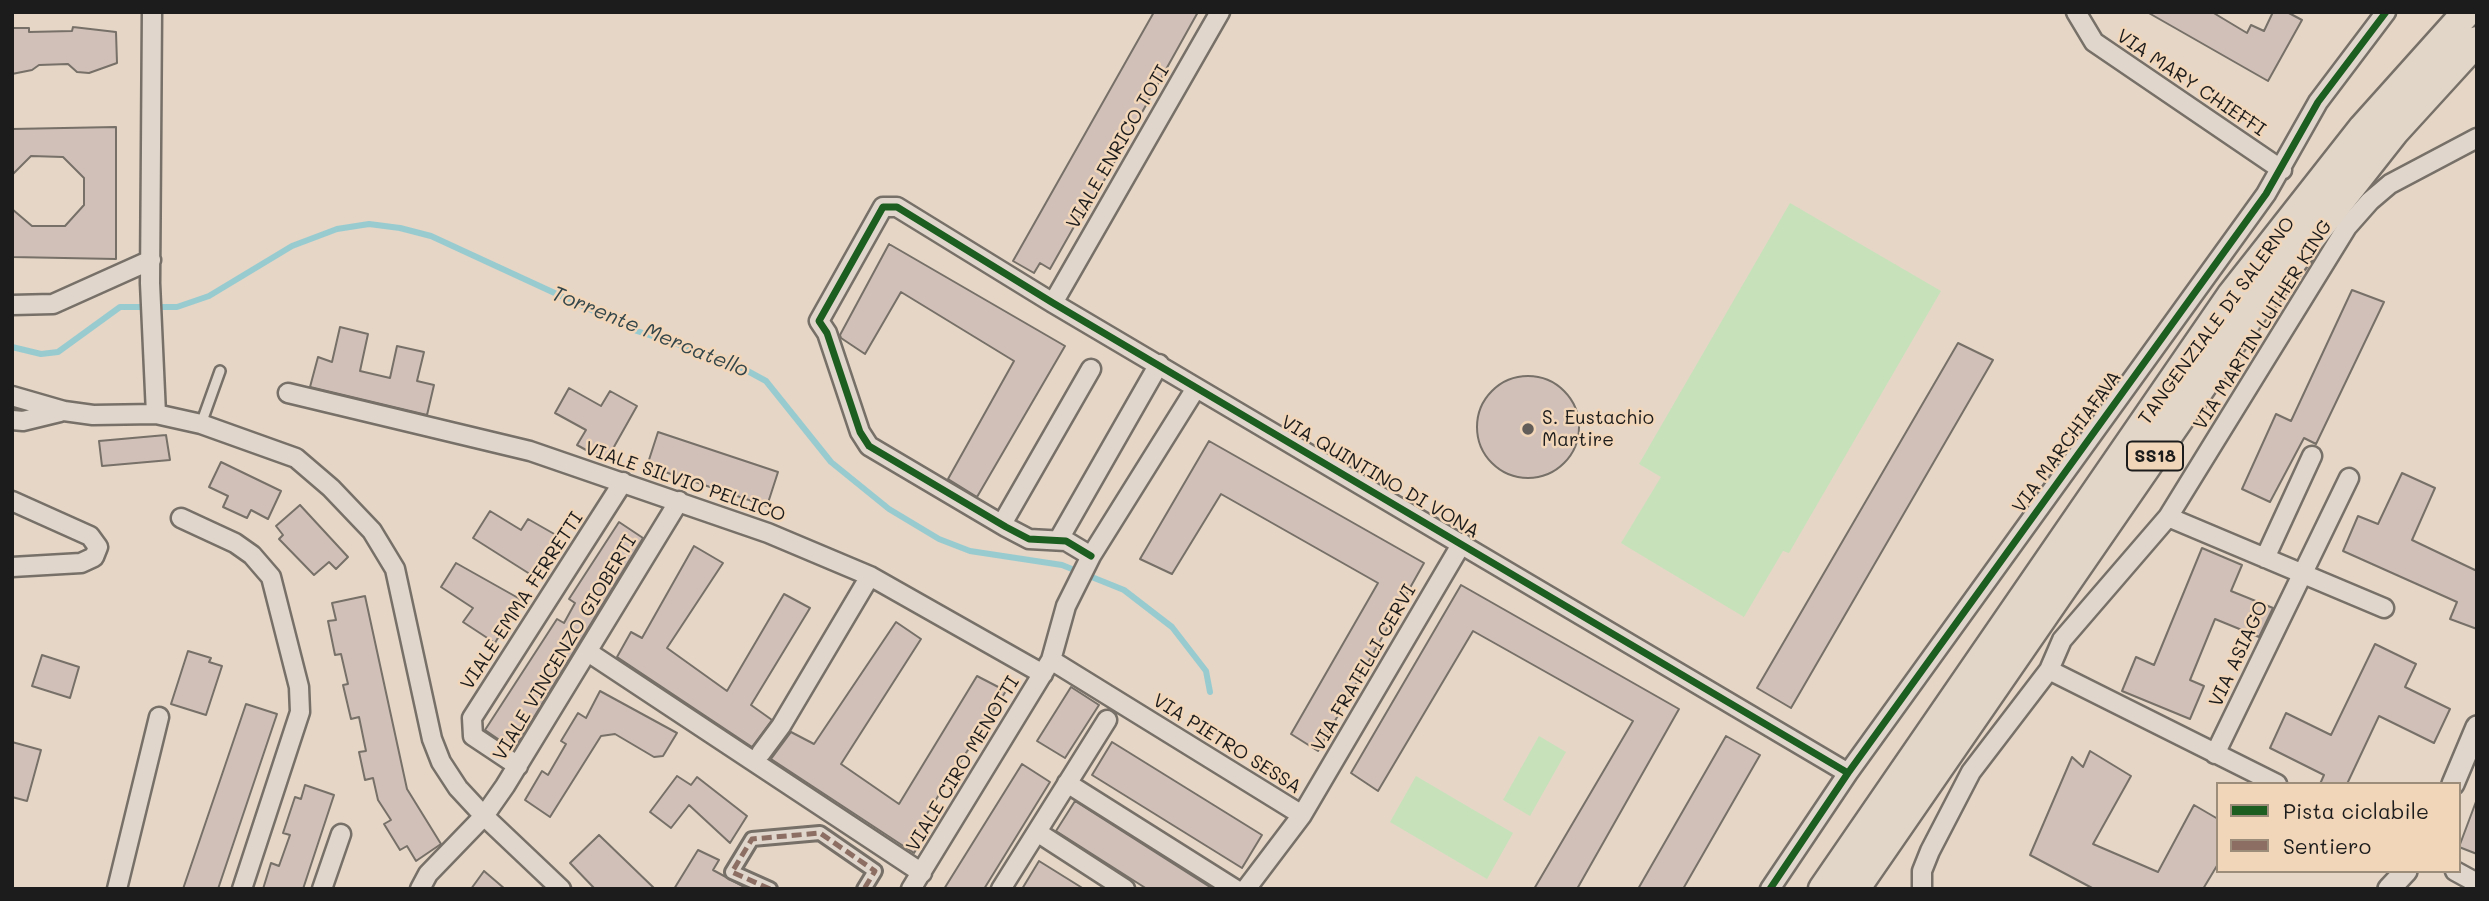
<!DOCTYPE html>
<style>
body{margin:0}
#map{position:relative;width:2489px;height:901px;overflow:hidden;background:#e5d6c6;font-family:Mali,sans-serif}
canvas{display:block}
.frame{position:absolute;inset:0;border:14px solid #1c1c1c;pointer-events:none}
.legend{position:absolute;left:2216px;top:782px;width:245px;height:91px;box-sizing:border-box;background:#f2d6b9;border:2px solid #9c8c7a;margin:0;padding:9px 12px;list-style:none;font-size:21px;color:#1c1c1c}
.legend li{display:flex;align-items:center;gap:14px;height:35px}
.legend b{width:35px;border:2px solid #9c8c7a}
</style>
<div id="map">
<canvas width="2489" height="901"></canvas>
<div class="frame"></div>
<ul class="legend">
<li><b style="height:9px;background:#1b5e20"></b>Pista ciclabile</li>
<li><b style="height:9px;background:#8d6e63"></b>Sentiero</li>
</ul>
</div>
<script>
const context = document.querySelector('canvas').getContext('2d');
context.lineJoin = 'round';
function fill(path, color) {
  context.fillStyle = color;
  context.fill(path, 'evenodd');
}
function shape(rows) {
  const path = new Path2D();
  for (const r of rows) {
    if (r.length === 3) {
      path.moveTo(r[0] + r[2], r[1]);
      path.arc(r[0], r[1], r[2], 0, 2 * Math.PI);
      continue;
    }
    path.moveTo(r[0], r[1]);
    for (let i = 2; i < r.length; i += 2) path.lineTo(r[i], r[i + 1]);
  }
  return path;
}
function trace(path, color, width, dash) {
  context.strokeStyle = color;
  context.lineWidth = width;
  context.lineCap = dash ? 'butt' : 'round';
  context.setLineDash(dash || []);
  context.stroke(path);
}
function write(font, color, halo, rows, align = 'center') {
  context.font = font + ' Mali,sans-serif';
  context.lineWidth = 5;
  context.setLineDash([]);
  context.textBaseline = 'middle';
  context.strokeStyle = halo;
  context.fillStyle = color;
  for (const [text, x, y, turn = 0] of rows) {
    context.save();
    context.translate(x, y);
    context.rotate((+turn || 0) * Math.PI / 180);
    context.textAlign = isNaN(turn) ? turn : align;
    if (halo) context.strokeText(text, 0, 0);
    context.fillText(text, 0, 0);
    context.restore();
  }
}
fill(shape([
 [1790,203,1941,291,1789,553,1783,551,1744,617,1621,543,1661,477,1639,464],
 [1539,736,1566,752,1530,816,1503,800],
 [1416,776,1513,833,1487,879,1390,822]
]), '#c7e2bb');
trace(shape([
 [12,347,41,354,58,352,120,307,177,307,209,296,292,246,337,229,369,224,400,228,431,236,637,331,731,362,766,381,831,462,889,509,939,539,970,551,1062,565,1124,590,1172,627,1206,671,1210,692]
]), '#98cbd0', 6);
const building = shape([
 [1154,12,1198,12,1087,211,1084,209,1050,269,1040,263,1034,273,1013,261,1154,12],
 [2147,12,2212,12,2247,33,2251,25,2264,31,2273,12,2287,12,2302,20,2268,81,2147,12],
 [73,27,116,32,117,63,89,73,77,72,68,64,39,65,32,70,12,74,12,28,29,28,29,32,72,31,73,27],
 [116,127,116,259,12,257,12,209,32,226,65,226,84,205,84,178,63,157,31,156,12,175,12,129,116,127],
 [889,244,1065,346,977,497,948,479,1014,361,901,292,865,354,841,338,840,335,889,244],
 [2352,290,2384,302,2316,444,2304,438,2270,502,2242,489,2276,414,2291,421,2352,290],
 [340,327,368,334,360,371,390,378,397,346,424,352,417,381,434,385,427,415,310,387,318,357,332,362,340,327],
 [1958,343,1993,360,1791,708,1757,688,1958,343],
 [1528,427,51],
 [569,388,601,406,610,391,637,406,606,461,577,445,586,430,555,413,569,388],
 [658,432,778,472,767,506,647,466,658,432],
 [166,435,170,460,102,466,99,441,166,435],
 [1209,441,1424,563,1318,751,1291,734,1378,583,1221,494,1172,574,1140,559,1209,441],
 [221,462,281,491,268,519,251,510,247,518,223,507,228,496,209,487,221,462],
 [2402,473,2435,488,2412,540,2477,571,2477,629,2450,619,2457,602,2343,551,2358,516,2378,524,2402,473],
 [300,505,348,557,336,569,329,562,314,575,279,539,283,535,276,526,300,505],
 [490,511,521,530,528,519,556,535,533,576,473,538,490,511],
 [619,522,643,538,514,750,485,730,557,619,564,623,575,603,569,599,619,522],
 [694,546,723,563,667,648,727,691,784,594,810,608,751,705,772,720,752,747,617,657,631,632,642,638,694,546],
 [2202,548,2242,565,2231,591,2273,608,2259,637,2215,619,2190,680,2204,686,2190,719,2122,691,2136,657,2154,665,2202,548],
 [456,563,520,599,495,643,463,622,473,608,441,587,456,563],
 [1461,585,1679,709,1577,889,1534,889,1633,721,1473,631,1378,791,1351,773,1461,585],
 [365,596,407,789,441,844,416,861,407,846,400,850,384,824,391,820,378,800,373,778,365,780,359,752,366,751,359,717,351,719,343,685,348,684,341,654,335,655,328,621,336,620,332,603,365,596],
 [896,622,921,639,841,764,899,804,977,676,1006,691,926,815,934,820,914,853,771,759,791,732,814,744,896,622],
 [2375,644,2416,664,2405,687,2450,709,2434,743,2379,716,2347,784,2320,784,2324,775,2270,748,2286,713,2331,735,2375,644],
 [188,651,211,658,209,662,222,666,206,715,171,704,188,651],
 [42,655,79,667,70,698,32,686,42,655],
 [1071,687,1099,705,1065,758,1037,741,1071,687],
 [600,691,677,733,663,756,654,757,615,734,601,736,550,817,525,800,542,771,548,775,566,744,561,741,578,713,586,718,600,691],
 [246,704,277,714,218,889,183,889,246,704],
 [1726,736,1760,755,1683,889,1638,889,1726,736],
 [12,742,41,750,27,801,12,797,12,742],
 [1112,742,1262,835,1242,868,1092,775,1112,742],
 [2090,751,2131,776,2093,844,2158,872,2194,805,2218,819,2218,864,2203,889,2094,889,2030,855,2072,757,2083,767,2090,751],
 [1022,764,1050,782,984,889,944,889,1022,764],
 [677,776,691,785,697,777,747,816,730,843,689,805,671,828,650,812,677,776],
 [305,785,334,795,303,889,263,889,271,863,279,866,290,835,283,833,295,797,301,799,305,785],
 [2477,799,2477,854,2459,847,2477,799],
 [1075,801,1213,889,1147,889,1056,831,1075,801],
 [599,835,655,889,595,889,570,863,599,835],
 [698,850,719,860,713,870,748,889,674,889,698,850],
 [1039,861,1084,889,1022,889,1039,861],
 [484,871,505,889,471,889,484,871]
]);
fill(building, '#d1c0b8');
trace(building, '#767068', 2);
const service = shape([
 [201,424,220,371]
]);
const pedestrian = shape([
 [770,889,732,872,752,839,820,833,875,871,864,889]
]);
const minor = shape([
 [152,12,150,283,156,414],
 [2076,12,2094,42,2282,170],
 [1053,303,1220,12],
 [12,305,53,304,151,260],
 [288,393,530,451,768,533,870,576,1043,674],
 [12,396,64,411,93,415,156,414,201,424,296,458,331,488,372,531,395,569,432,739,441,762,458,788,484,816,561,889],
 [12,420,23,421,60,412],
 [12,501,90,536,98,547,94,557,81,563,12,567],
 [2168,517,2384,608],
 [181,518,235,543,252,555,271,577,299,687,300,712,242,889],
 [1002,524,1091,369],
 [1059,539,1159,364],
 [1091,556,1066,541,1029,539,1006,527,869,446,860,432,827,333,819,321,883,207,897,207,1053,303,1848,773],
 [2265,558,2312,456],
 [588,652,922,873],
 [1051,660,1302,815,1246,889],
 [2049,670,2277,784],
 [761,753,781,726,870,576],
 [2215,754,2349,478],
 [518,766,473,736,472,718,623,482],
 [1067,783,1235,889],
 [1302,815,1462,543],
 [1037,832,1125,889],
 [2455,871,2477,883],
 [117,889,159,717],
 [322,889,341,834],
 [420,889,428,874,484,816,505,786,679,501],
 [911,889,1051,660,1066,606,1091,556,1196,388],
 [1001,889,1107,720],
 [1770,889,1848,773,2266,194,2318,102,2386,12],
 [1922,889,1922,871,1930,851,1971,772,2049,670,2062,640,2168,517,2347,227,2370,201,2390,184,2477,138]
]);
const tertiary = shape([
 [2453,784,2477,727],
 [2389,889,2406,871]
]);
const trunk = shape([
 [1823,889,2231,296,2363,128,2467,12],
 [1855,889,2257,306,2394,132,2477,41]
]);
trace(service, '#767068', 14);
trace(pedestrian, '#767068', 18);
trace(minor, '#767068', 23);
trace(tertiary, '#767068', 26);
trace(trunk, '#767068', 33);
trace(service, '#e0d6cb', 9);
trace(pedestrian, '#e0d6cb', 12);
trace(minor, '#e0d6cb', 18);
trace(tertiary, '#e0d6cb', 21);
trace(trunk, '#e2d6c9', 28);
trace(shape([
 [770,889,732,872,752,839,820,833,875,871,864,889]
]), '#8d6e63', 5, [10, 5]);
trace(shape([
 [1091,556,1066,541,1029,539,1006,527,869,446,860,432,827,333,819,321,883,207,897,207,1053,303,1848,773],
 [1770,889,1848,773,2266,194,2318,102,2386,12]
]), '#1b5e20', 7);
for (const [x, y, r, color] of [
 [1528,429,7,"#625d58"]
]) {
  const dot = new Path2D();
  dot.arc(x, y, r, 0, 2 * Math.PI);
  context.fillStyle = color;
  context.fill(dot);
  trace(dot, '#f2d6b9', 2.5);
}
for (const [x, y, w] of [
 [2155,456,56]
]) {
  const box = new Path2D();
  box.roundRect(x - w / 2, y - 14.5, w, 29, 5);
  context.fillStyle = '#f2d6b9';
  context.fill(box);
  trace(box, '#1c1c1c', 2);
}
write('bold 18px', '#1c1c1c', null, [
 ["SS18",2155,456]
]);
write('19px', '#1c1c1c', '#f2d6b9', [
 ["VIA MARY CHIEFFI",2191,83,34],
 ["VIALE ENRICO TOTI",1118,147,-60],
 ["TANGENZIALE DI SALERNO",2217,321,-54],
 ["VIA MARTIN LUTHER KING",2263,325,-58],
 ["VIA MARCHIAFAVA",2067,442,-54],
 ["VIA QUINTINO DI VONA",1380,477,30],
 ["VIALE SILVIO PELLICO",685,482,19],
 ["VIALE EMMA FERRETTI",522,601,-57],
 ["VIALE VINCENZO GIOBERTI",565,648,-59],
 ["VIA ASIAGO",2239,654,-65],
 ["VIA FRATELLI CERVI",1364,668,-60],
 ["VIA PIETRO SESSA",1227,744,32],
 ["VIALE CIRO MENOTTI",963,764,-59]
]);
write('19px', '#1c1c1c', '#f2d6b9', [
 ["S. Eustachio",1542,418],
 ["Martire",1542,440]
], 'left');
write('italic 21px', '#33464a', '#f2d6b9', [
 ["Torrente Mercatello",650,332,22]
]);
</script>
